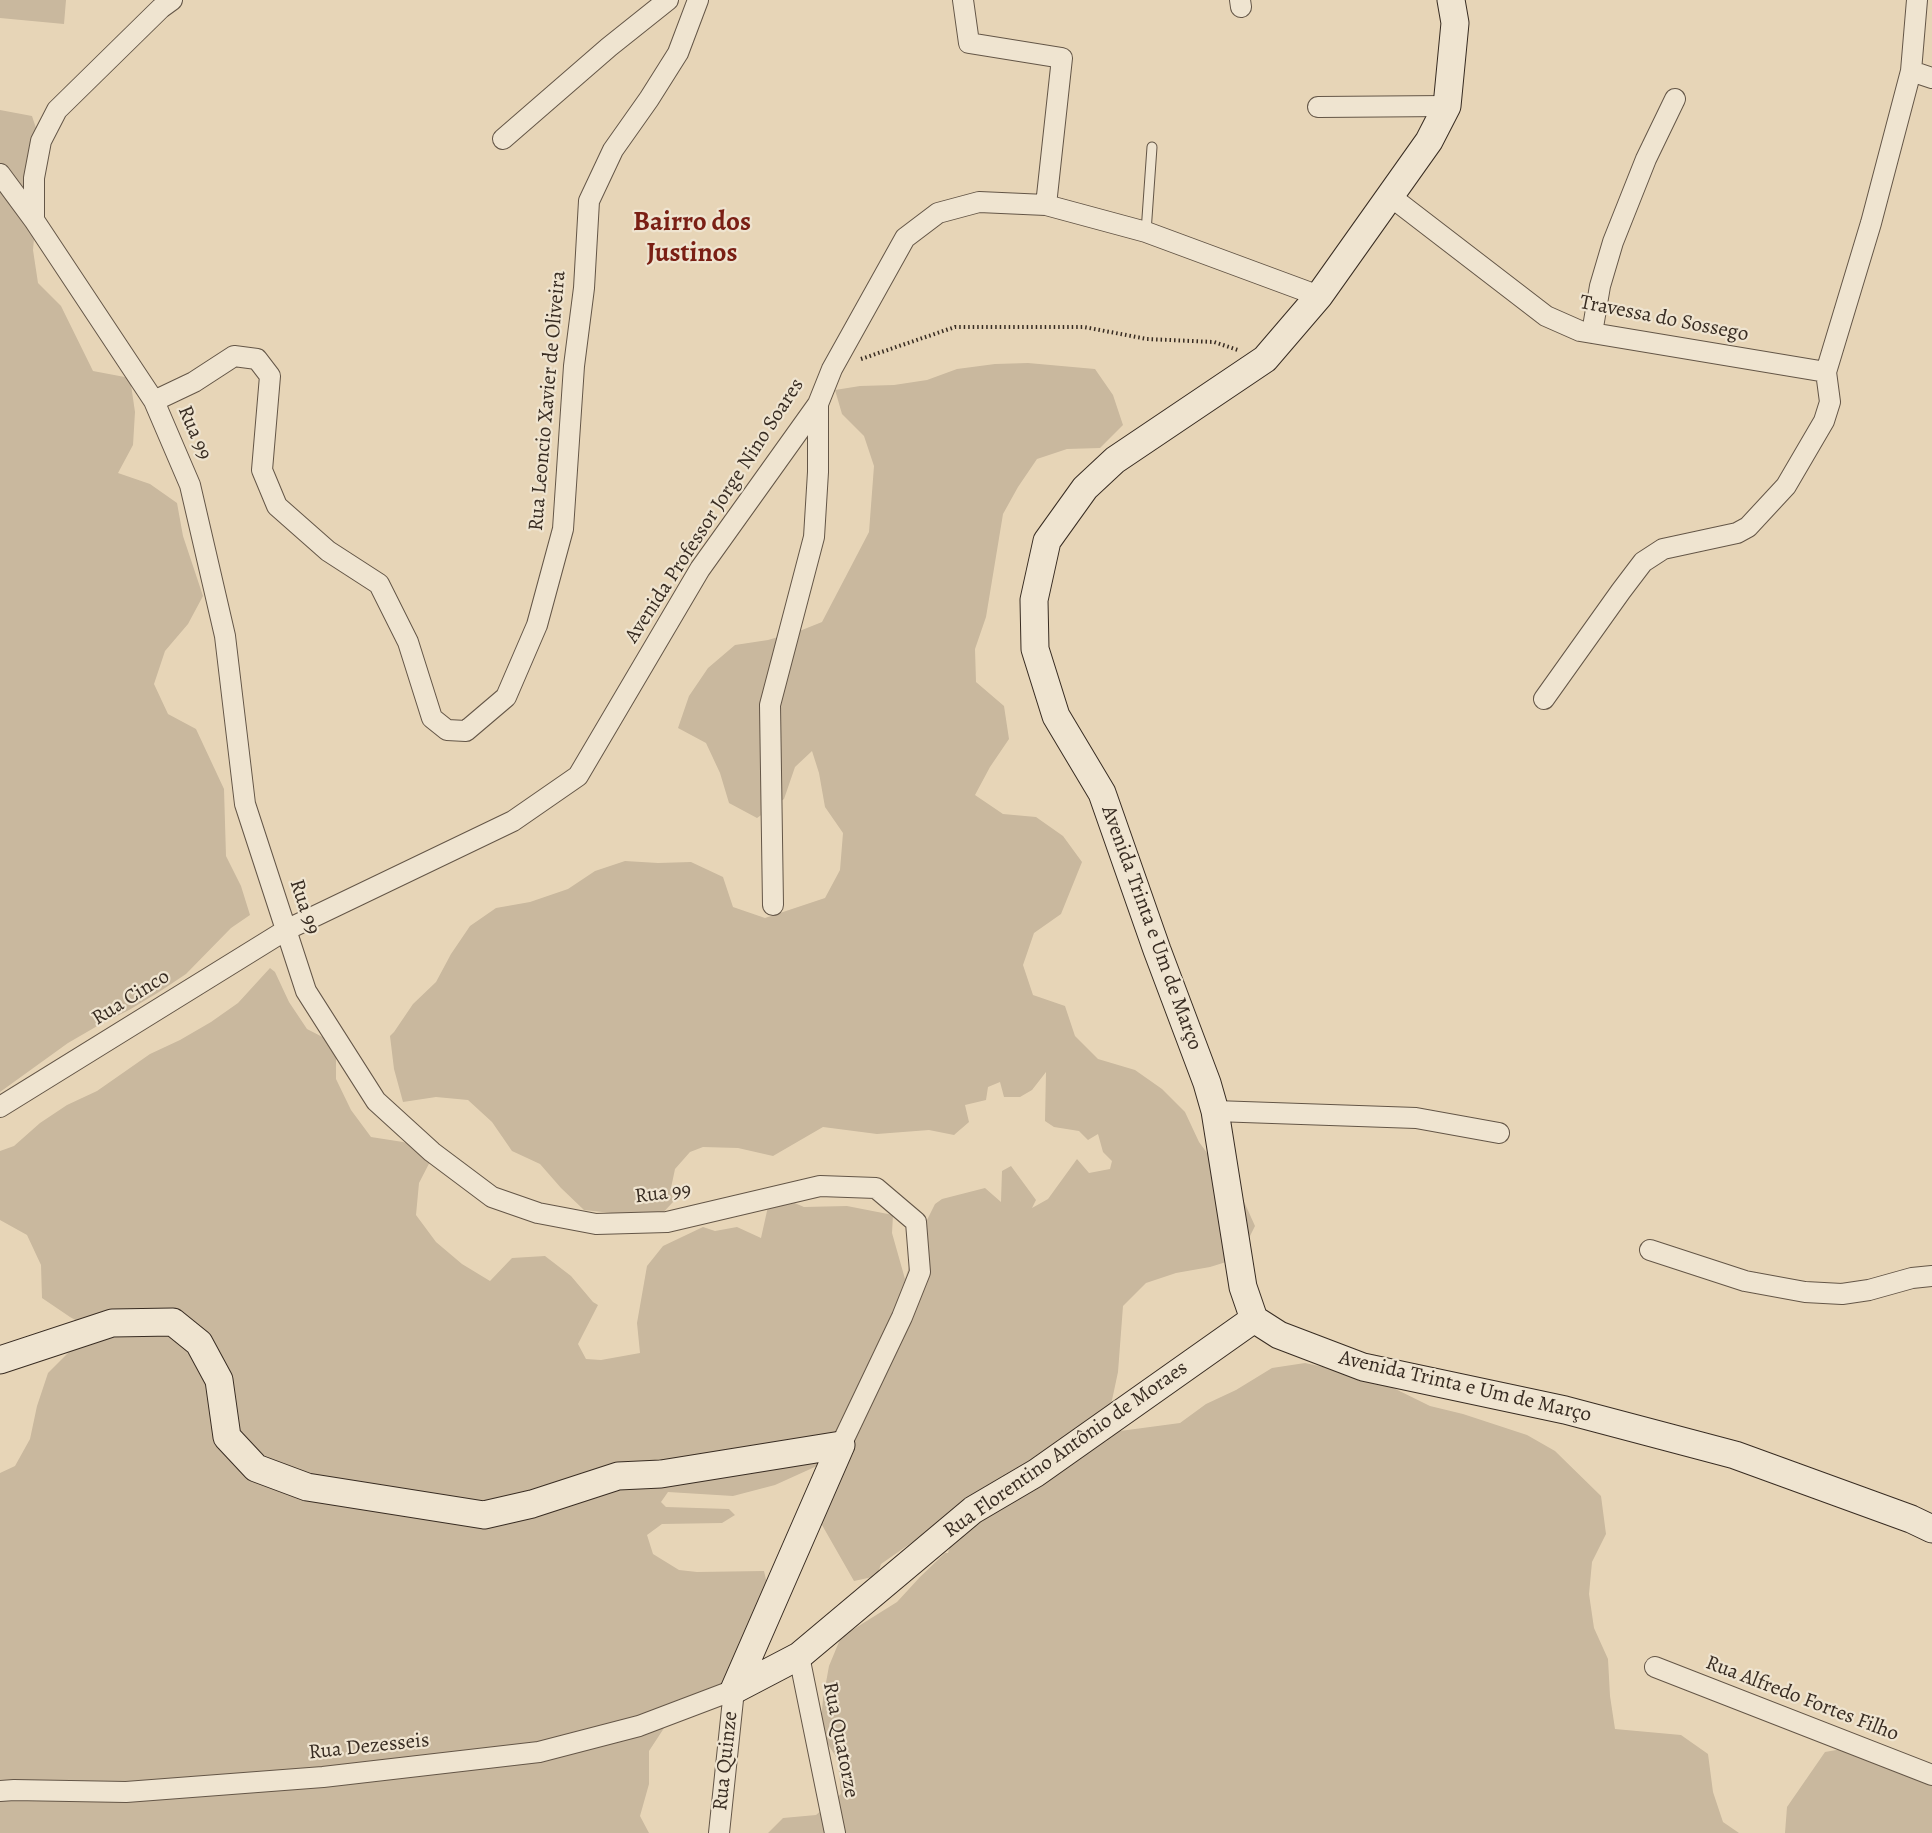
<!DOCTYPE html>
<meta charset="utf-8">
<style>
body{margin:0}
canvas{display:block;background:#e7d5b7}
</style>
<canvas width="1932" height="1833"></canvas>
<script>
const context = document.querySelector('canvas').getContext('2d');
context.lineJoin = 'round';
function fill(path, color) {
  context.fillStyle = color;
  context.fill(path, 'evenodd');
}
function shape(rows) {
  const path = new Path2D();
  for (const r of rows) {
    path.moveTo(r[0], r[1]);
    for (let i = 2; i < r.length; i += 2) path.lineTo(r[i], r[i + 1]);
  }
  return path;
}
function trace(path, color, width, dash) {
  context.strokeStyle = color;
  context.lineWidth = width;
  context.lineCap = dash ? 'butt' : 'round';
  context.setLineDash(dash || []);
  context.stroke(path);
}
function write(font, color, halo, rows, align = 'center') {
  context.font = font + ' Alegreya,serif';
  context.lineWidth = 4.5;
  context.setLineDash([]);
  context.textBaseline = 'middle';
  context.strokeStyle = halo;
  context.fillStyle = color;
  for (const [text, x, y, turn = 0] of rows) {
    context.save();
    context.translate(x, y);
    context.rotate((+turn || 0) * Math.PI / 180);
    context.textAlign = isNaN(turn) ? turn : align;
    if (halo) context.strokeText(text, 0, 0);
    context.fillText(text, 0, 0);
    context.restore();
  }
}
fill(shape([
 [0,0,66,0,64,24,0,18],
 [0,110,32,116,42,146,33,250,38,283,61,306,93,371,130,378,135,412,133,445,118,473,150,484,177,503,183,536,203,596,188,624,165,651,154,684,168,714,196,729,224,789,226,856,241,886,250,915,231,928,186,974,159,992,129,1010,99,1025,68,1043,0,1092],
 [1028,363,1095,369,1113,395,1123,425,1100,448,1067,449,1037,459,1018,487,1003,514,986,617,975,649,976,682,1004,706,1009,739,990,767,975,795,1003,814,1036,817,1063,836,1082,862,1061,914,1034,933,1023,965,1033,995,1065,1006,1075,1036,1098,1059,1135,1070,1162,1089,1185,1112,1199,1142,1218,1168,1241,1195,1255,1226,1239,1258,1210,1267,1176,1273,1146,1283,1123,1306,1118,1372,1105,1433,1180,1423,1206,1404,1236,1390,1272,1368,1305,1363,1371,1377,1430,1406,1463,1414,1527,1435,1555,1451,1601,1496,1606,1534,1592,1562,1589,1594,1594,1628,1608,1659,1610,1696,1615,1729,1681,1735,1708,1754,1713,1792,1723,1822,1739,1833,768,1833,783,1818,816,1815,841,1794,838,1760,820,1732,823,1699,829,1666,841,1637,897,1602,920,1577,945,1553,948,1553,956,1526,934,1527,881,1564,877,1576,854,1581,818,1518,828,1461,775,1485,733,1496,668,1492,661,1502,666,1507,729,1509,735,1515,722,1523,662,1524,647,1535,653,1554,679,1570,697,1572,764,1571,771,1601,752,1667,668,1722,649,1751,649,1784,640,1816,649,1833,0,1833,0,1473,15,1466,30,1439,37,1406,48,1373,71,1350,97,1332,70,1317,42,1298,41,1265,27,1235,0,1220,0,1151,14,1146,40,1123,67,1105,97,1091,150,1054,180,1040,211,1022,238,1003,270,968,275,972,289,1002,307,1029,336,1044,336,1079,351,1110,371,1137,403,1142,434,1154,419,1183,416,1215,436,1242,462,1264,490,1281,512,1258,545,1256,571,1276,593,1302,598,1305,578,1344,586,1359,601,1360,640,1353,637,1323,647,1266,663,1246,703,1227,715,1231,737,1227,761,1238,771,1193,804,1207,847,1206,893,1215,892,1233,905,1279,921,1232,935,1204,942,1199,985,1188,1001,1202,1002,1171,1011,1166,1036,1200,1032,1208,1048,1199,1077,1159,1089,1173,1110,1169,1112,1161,1103,1152,1098,1134,1088,1140,1079,1131,1054,1127,1045,1121,1046,1072,1032,1090,1020,1097,1004,1097,1000,1082,988,1087,986,1100,965,1105,969,1122,954,1135,929,1130,877,1134,823,1127,773,1156,738,1148,703,1147,690,1152,675,1169,671,1188,673,1202,658,1218,584,1210,561,1188,540,1164,512,1151,492,1122,468,1100,436,1097,403,1102,394,1069,390,1036,394,1032,413,1004,436,982,451,954,470,926,496,908,530,902,568,889,595,871,625,861,658,863,691,862,723,877,733,907,765,918,825,898,840,870,843,833,825,807,819,773,812,751,795,767,784,799,757,818,729,803,720,773,706,743,678,728,689,696,708,668,735,645,768,640,802,630,822,622,869,532,874,466,864,436,842,414,835,390,860,386,894,385,927,380,957,369,995,364],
 [1859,1746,1932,1779,1932,1833,1785,1833,1787,1807,1825,1752]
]), '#c9b89e');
const lane = shape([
 [1146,232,1152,147]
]);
const street = shape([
 [963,0,969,43,1062,58,1046,205],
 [1240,0,1241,7],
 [1911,71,1932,78],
 [1318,107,1447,106],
 [503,139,609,47,668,0],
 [0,174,34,220,154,401,190,485,225,636,245,804,306,991,376,1101,432,1152,492,1197,538,1213,596,1224,667,1222,820,1186,876,1188,916,1222,920,1272,902,1317,841,1445],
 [1390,196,1546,316,1580,331,1826,372],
 [34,220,34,178,41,141,57,110,161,8,172,0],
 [1592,333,1600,286,1613,242,1646,159,1675,99],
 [154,401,194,382,234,356,257,359,270,376,262,470,277,506,328,551,379,584,408,642,432,718,447,730,466,731,506,697,537,625,563,529,574,366,584,288,589,201,613,150,649,99,678,53,698,0],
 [1544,699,1621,591,1643,562,1663,549,1737,533,1748,527,1786,486,1824,421,1830,402,1826,372,1871,223,1911,71,1917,0],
 [773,905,770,705,814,537,818,472,818,404],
 [0,1107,286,930,513,821,578,776,700,569,818,404,832,369,905,238,938,213,979,202,1046,205,1146,232,1319,296],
 [1215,1111,1416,1118,1499,1133],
 [1650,1250,1745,1281,1805,1292,1842,1294,1869,1290,1912,1278,1932,1276],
 [799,1656,835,1833],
 [1655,1667,1932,1775],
 [0,1791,14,1790,126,1792,323,1777,539,1752,639,1726,734,1690,719,1833]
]);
const secondary = shape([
 [1451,0,1455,23,1447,106,1429,141,1319,296,1265,359,1115,460,1085,488,1047,541,1034,600,1035,649,1056,716,1102,793,1157,950,1207,1083,1215,1111,1243,1287,1254,1319,1279,1335,1363,1367,1565,1410,1735,1455,1911,1519,1932,1529],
 [0,1360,112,1323,173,1322,199,1343,219,1380,227,1437,256,1468,307,1487,484,1515,532,1504,618,1476,661,1474,841,1445],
 [734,1690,799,1656,973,1510,1036,1473,1254,1319],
 [734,1690,841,1445]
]);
trace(lane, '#645647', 11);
trace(street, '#645647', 22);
trace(secondary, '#382c22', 29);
trace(shape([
 [861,359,955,327,1084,327,1147,339,1214,342,1238,350]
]), '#382c22', 4, [1.5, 3]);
trace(lane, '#efe4d0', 9);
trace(street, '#efe4d0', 20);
trace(secondary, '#efe4d0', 27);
write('21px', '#382c22', '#efe4d0', [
 ["Travessa do Sossego",1664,319,11],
 ["Rua Leoncio Xavier de Oliveira",548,401,-85],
 ["Rua 99",194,433,67],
 ["Avenida Professor Jorge Nino Soares",715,511,-57],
 ["Rua 99",304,907,72],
 ["Avenida Trinta e Um de Março",1151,928,70],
 ["Rua Cinco",131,998,-32],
 ["Rua 99",663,1194,-7],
 ["Avenida Trinta e Um de Março",1465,1387,13],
 ["Rua Florentino Antônio de Moraes",1066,1450,-35],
 ["Rua Alfredo Fortes Filho",1802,1699,21],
 ["Rua Quatorze",840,1740,79],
 ["Rua Dezesseis",369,1747,-6],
 ["Rua Quinze",726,1761,-84]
]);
write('bold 27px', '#7a1f14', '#efe4d0', [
 ["Bairro dos",692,223],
 ["Justinos",692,254]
]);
</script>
